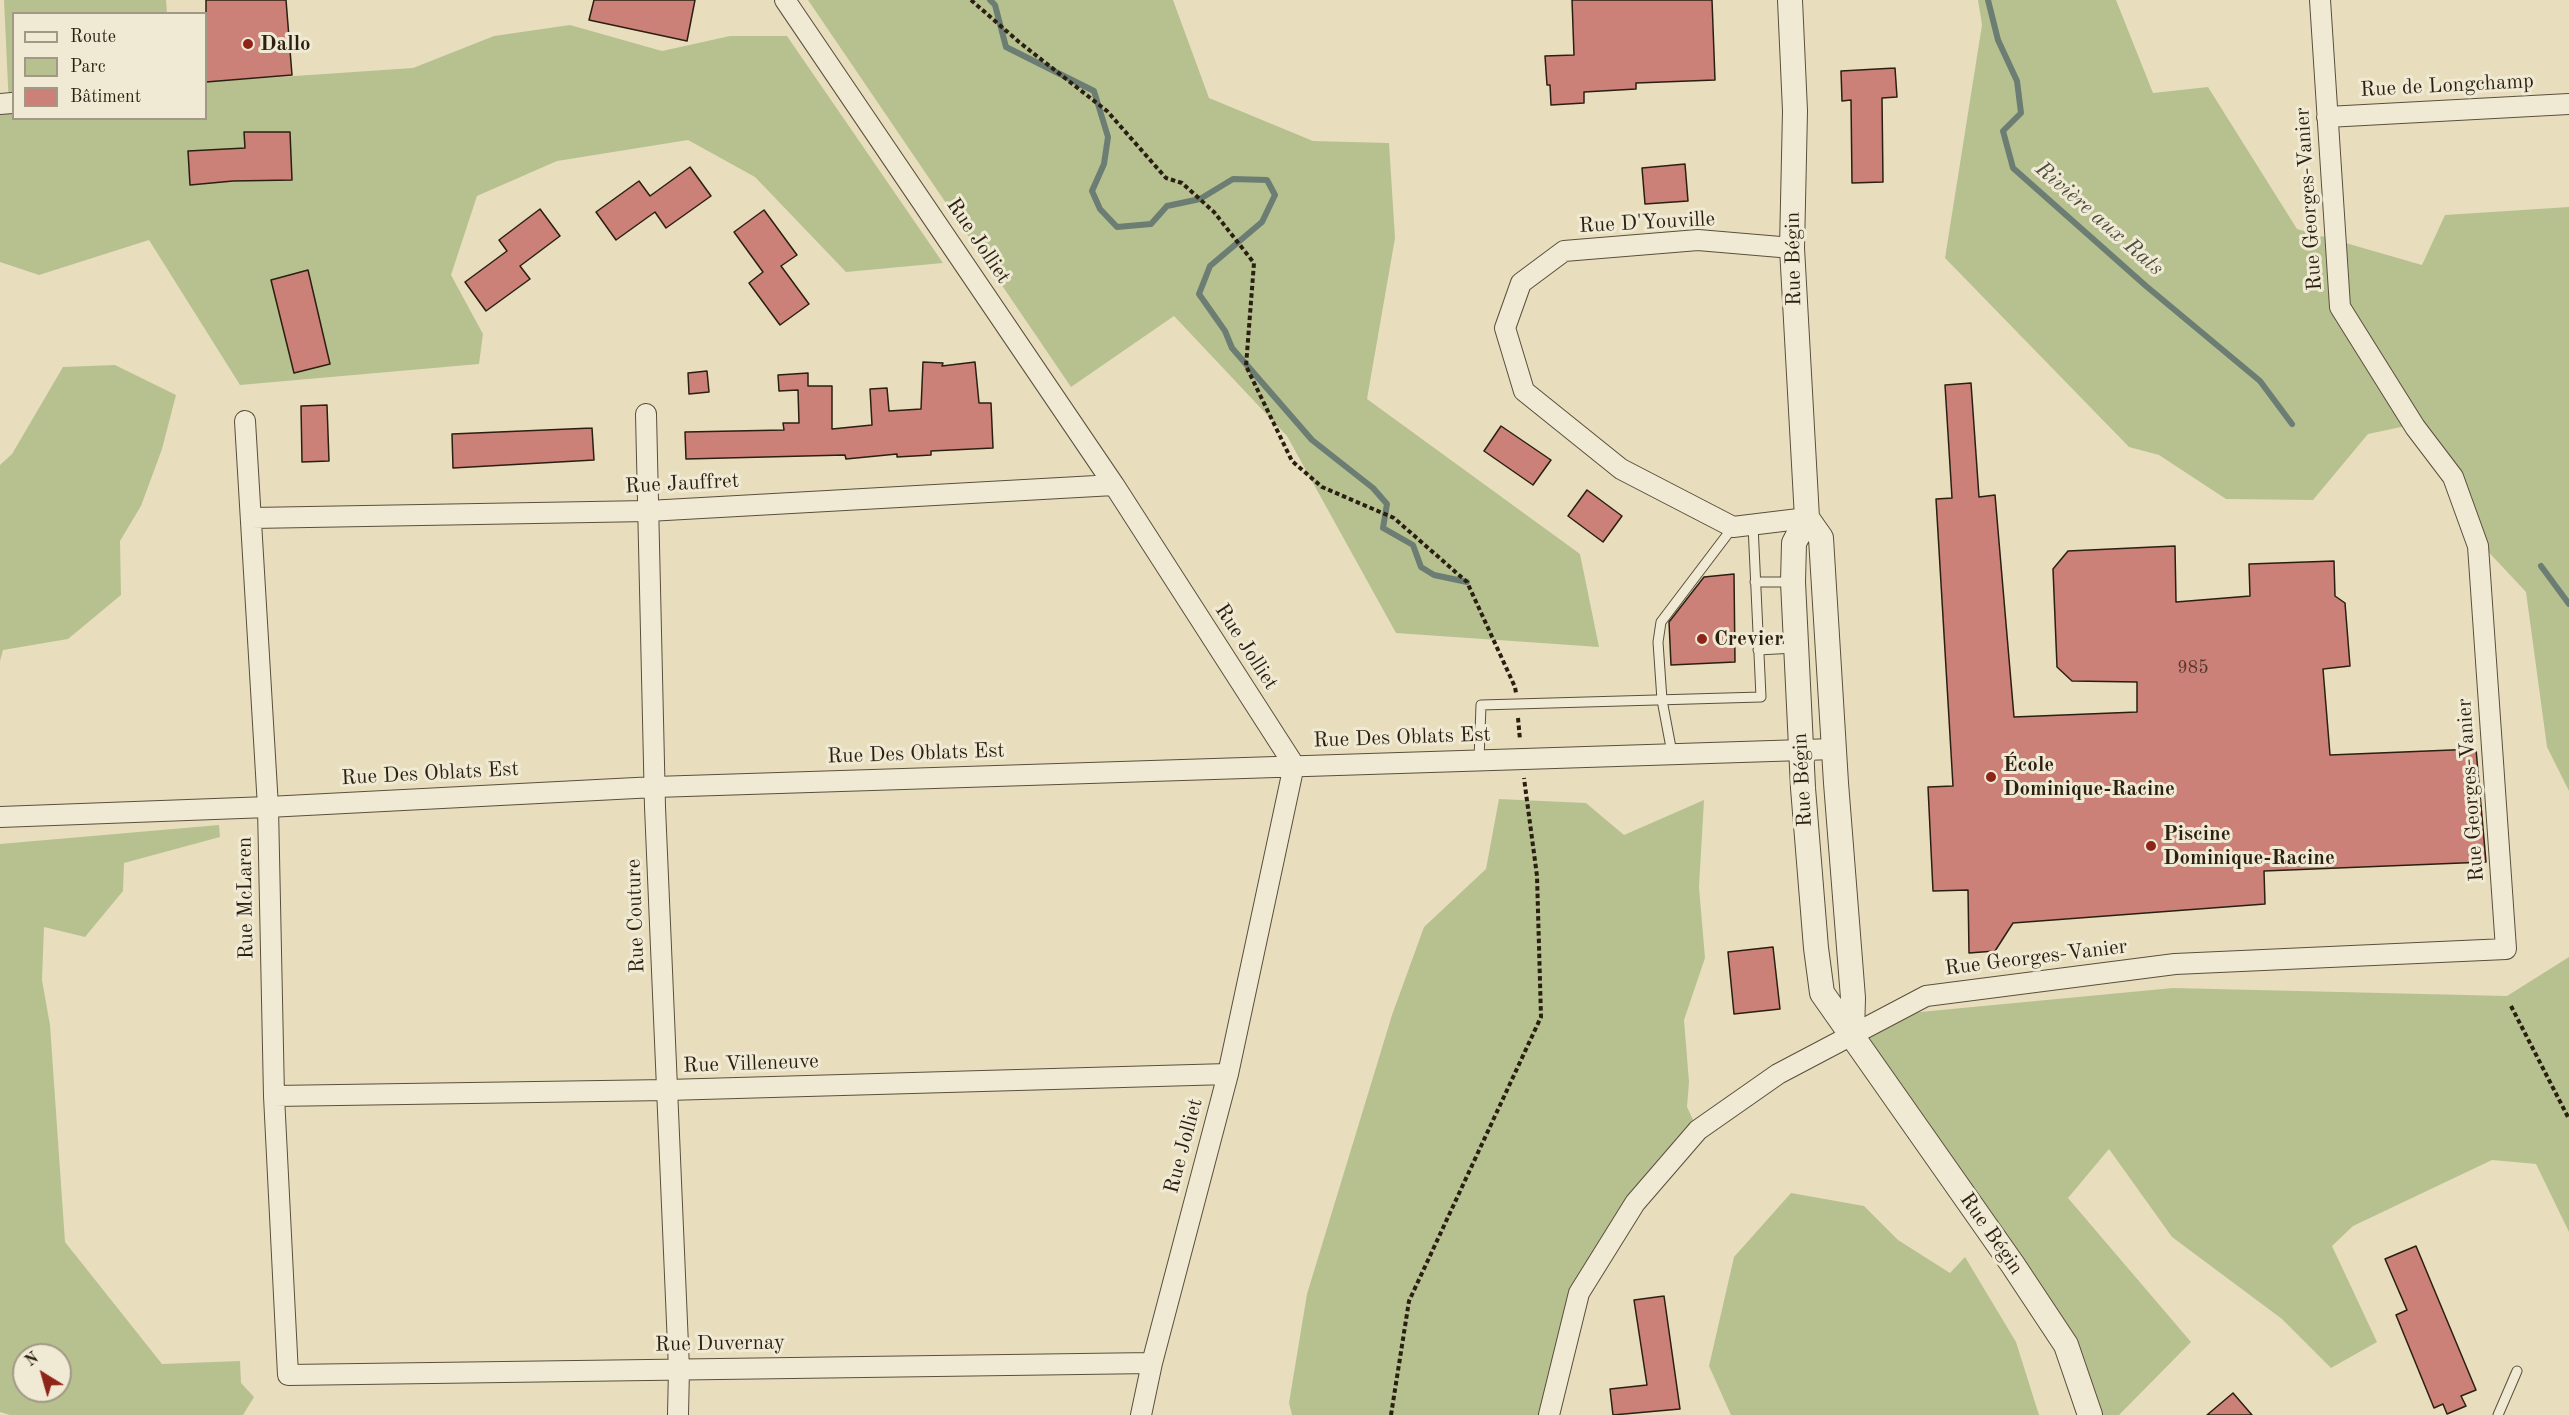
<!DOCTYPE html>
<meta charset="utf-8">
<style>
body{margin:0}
#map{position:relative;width:2569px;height:1415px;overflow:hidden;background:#e8debd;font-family:"Old Standard TT",serif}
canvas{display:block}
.legend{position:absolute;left:12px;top:12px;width:195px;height:108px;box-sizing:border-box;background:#f0ead4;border:2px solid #a19986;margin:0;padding:8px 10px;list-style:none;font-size:18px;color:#2b1f12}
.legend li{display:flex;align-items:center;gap:12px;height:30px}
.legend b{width:30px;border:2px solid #a19986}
.north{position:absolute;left:12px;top:1343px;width:60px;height:60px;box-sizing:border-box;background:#f0ead4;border:2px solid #a19986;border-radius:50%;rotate:323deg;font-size:16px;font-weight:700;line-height:24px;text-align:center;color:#2b1f12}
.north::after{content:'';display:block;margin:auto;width:21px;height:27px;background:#8f2418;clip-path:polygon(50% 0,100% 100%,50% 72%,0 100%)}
</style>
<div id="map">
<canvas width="2569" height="1415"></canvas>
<ul class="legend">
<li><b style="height:8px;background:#f0ead4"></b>Route</li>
<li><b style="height:16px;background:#b7c190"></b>Parc</li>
<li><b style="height:16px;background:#cb8078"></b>Bâtiment</li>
</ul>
<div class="north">N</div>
</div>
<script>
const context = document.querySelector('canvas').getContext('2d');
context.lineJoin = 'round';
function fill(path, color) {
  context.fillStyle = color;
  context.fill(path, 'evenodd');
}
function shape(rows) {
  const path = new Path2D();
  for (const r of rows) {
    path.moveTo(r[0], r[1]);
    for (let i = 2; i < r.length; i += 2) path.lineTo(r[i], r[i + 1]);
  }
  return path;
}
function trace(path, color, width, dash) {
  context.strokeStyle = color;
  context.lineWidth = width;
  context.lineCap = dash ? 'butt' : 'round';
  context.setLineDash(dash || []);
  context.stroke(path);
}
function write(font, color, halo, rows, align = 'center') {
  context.font = font + ' "Old Standard TT",serif';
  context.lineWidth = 6;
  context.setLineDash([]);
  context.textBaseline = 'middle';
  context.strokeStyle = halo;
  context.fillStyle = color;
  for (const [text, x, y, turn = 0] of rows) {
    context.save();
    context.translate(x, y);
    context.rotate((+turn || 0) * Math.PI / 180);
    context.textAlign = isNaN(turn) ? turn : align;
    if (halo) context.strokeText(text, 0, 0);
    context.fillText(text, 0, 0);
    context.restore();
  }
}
fill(shape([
 [4,0,166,0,167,13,14,14,14,118,206,118,206,82,413,68,494,36,570,25,662,51,730,36,787,36,943,263,846,272,755,177,688,140,557,161,477,196,451,275,483,334,479,364,240,385,149,240,39,275,0,262,0,108,9,107],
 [808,0,1173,0,1209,98,1313,141,1389,143,1395,238,1367,399,1580,554,1599,647,1396,633,1287,436,1174,316,1071,387],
 [1978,0,2116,0,2153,93,2208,87,2297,229,2422,265,2445,215,2569,207,2569,791,2547,747,2526,592,2482,545,2420,423,2368,434,2313,500,2226,499,2159,455,2129,447,1945,258,1982,25],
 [115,365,176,395,162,449,141,506,120,541,121,595,68,639,3,650,0,661,0,465,12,454,63,367],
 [1499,799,1586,803,1624,835,1704,800,1699,887,1705,958,1684,1020,1689,1082,1687,1107,1698,1130,1579,1292,1549,1415,1292,1415,1289,1403,1307,1294,1392,1015,1424,927,1486,869],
 [219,825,220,837,124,863,123,891,85,937,44,927,42,980,50,1025,65,1242,162,1364,240,1361,241,1383,254,1397,243,1415,10,1415,0,1412,0,844],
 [24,1355,60,1355,60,1391,24,1391],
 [2569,957,2569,1232,2536,1164,2492,1160,2353,1226,2332,1246,2377,1342,2331,1368,2282,1319,2172,1237,2109,1149,2068,1198,2191,1342,2119,1415,2090,1415,2066,1345,1852,1034,1920,1012,2173,988,2507,996],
 [1791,1193,1864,1206,1898,1240,1950,1273,1965,1257,2016,1342,2039,1415,1731,1415,1709,1366,1734,1257]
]), '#b7c190');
trace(shape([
 [990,0,995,5,1006,47,1094,91,1108,137,1104,164,1092,191,1100,209,1117,227,1151,224,1167,206,1200,199,1233,179,1267,180,1275,195,1262,222,1210,266,1199,294,1225,331,1232,348,1312,440,1373,488,1387,504,1383,528,1413,545,1421,567,1434,575,1467,582],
 [1988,0,1998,40,2017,81,2021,113,2003,131,2013,168,2146,286,2260,381,2292,424],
 [2541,566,2569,604]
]), '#6c7d73', 6);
const building = shape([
 [206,0,286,0,292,75,206,82,206,0],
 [594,0,695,0,687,41,589,20,594,0],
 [1572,0,1712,0,1715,80,1636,83,1636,89,1584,92,1584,103,1551,105,1550,85,1547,85,1545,56,1574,55,1572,0],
 [1895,68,1897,97,1882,98,1883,182,1852,183,1851,100,1842,101,1841,71,1895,68],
 [244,132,290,132,292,180,233,181,190,185,188,151,245,148,244,132],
 [1685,164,1688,201,1645,204,1642,168,1685,164],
 [690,167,711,196,666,228,655,212,616,240,596,212,639,181,650,196,690,167],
 [540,209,560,236,520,266,530,279,486,311,465,282,507,251,499,240,540,209],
 [764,210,797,255,781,266,809,304,780,325,749,283,763,272,734,232,764,210],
 [308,270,330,364,294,373,271,280,308,270],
 [923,362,943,363,942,366,975,362,979,403,991,403,993,448,931,451,931,455,897,457,897,454,846,459,845,455,686,459,685,432,784,430,783,423,799,423,798,390,779,391,778,375,808,373,808,386,832,386,832,429,872,425,870,389,887,388,889,411,921,409,923,362],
 [707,371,709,392,689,394,688,373,707,371],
 [1971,383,1979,497,1995,495,2014,717,2137,712,2137,682,2072,681,2057,667,2053,569,2068,551,2175,546,2176,602,2250,596,2249,564,2334,561,2335,596,2345,603,2350,666,2323,669,2330,755,2476,749,2486,862,2264,871,2265,904,2013,923,1995,951,1969,953,1968,890,1933,891,1928,787,1953,786,1936,499,1952,498,1945,385,1971,383],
 [327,405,329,461,302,462,301,406,327,405],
 [1501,426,1551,460,1533,485,1484,451,1501,426],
 [592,428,594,460,453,468,452,434,592,428],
 [1587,490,1622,516,1603,542,1568,516,1587,490],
 [1734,574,1735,662,1671,665,1669,622,1704,577,1734,574],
 [1773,947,1780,1009,1734,1014,1728,952,1773,947],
 [2416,1246,2476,1390,2461,1396,2466,1406,2447,1414,2443,1404,2434,1408,2396,1315,2407,1310,2385,1259,2416,1246],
 [1664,1296,1680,1409,1613,1415,1610,1389,1647,1385,1634,1300,1664,1296],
 [2233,1393,2252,1415,2207,1415,2233,1393]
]);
fill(building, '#cb8078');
trace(building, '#2b1f12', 1.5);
const service = shape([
 [1755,582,1792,582],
 [1758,650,1795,648],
 [1672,753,1662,700,1658,642,1661,622,1733,527],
 [1479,760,1481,705,1761,697,1753,525],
 [2498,1415,2517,1371]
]);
const minor = shape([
 [785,0,1114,485,1294,765,1228,1074,1152,1363,1141,1415],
 [0,104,12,103],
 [2327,117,2569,104],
 [1792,248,1698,240,1564,251,1521,283,1505,328,1524,391,1621,469,1733,527,1807,518],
 [646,414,655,807,679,1369,678,1415],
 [245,421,268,807,274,1096,288,1375,1152,1363],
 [252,518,648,511,1114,485],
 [0,817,268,807,655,787,1834,749],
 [274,1096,667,1090,1228,1074],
 [1549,1415,1579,1293,1635,1203,1698,1130,1778,1074,1926,996,2175,964,2506,949,2478,546,2453,477,2415,427,2340,307,2320,0]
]);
const tertiary = shape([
 [1790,0,1795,111,1792,248,1807,518,1794,543,1793,582,1803,788,1816,948,1822,993,2013,1265,2066,1345,2090,1415],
 [1807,518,1821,538,1836,783,1853,998,1852,1034]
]);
trace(service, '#5a4f3d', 11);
trace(minor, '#5a4f3d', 22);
trace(tertiary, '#5a4f3d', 26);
trace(shape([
 [971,0,1019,42,1107,111,1166,178,1182,183,1214,212,1254,263,1246,366,1292,461,1322,487,1394,518,1467,582,1515,687,1516,693],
 [1518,718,1520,740],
 [2511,1006,2569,1119],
 [1391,1415,1409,1301,1541,1017,1537,876,1524,778]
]), '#2b1f12', 4, [4.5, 3]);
trace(service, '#f0ead4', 9);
trace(minor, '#f0ead4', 20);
trace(tertiary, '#f0ead4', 24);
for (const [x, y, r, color] of [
 [248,44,6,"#8f2418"],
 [1702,639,6,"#8f2418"],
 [1991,777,6,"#8f2418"],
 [2151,846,6,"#8f2418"]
]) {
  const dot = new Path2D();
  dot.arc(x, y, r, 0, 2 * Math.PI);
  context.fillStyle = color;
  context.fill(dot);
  trace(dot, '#f0ead4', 2);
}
write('18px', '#53372c', null, [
 ["985",2193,668]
]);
write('bold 21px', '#2b1f12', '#f0ead4', [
 ["Dallo",260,44],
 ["Crevier",1714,639],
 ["École",2003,765],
 ["Dominique-Racine",2003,789],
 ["Piscine",2163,834],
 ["Dominique-Racine",2163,858]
], 'left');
write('21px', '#2b1f12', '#f0ead4', [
 ["Rue de Longchamp",2447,86,-3],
 ["Rue Georges-Vanier",2309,199,-94],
 ["Rue D'Youville",1647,223,-3],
 ["Rue Jolliet",978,241,56],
 ["Rue Bégin",1794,259,-91],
 ["Rue Jauffret",682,484,-3],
 ["Rue Jolliet",1246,647,57],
 ["Rue Des Oblats Est",1402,738,-2],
 ["Rue Des Oblats Est",916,754,-2],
 ["Rue Des Oblats Est",430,774,-3],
 ["Rue Bégin",1803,780,-93],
 ["Rue Georges-Vanier",2471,790,-94],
 ["Rue McLaren",246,898,-91],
 ["Rue Couture",636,916,-92],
 ["Rue Georges-Vanier",2036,958,-7],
 ["Rue Villeneuve",751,1064,-2],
 ["Rue Jolliet",1184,1146,-75],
 ["Rue Bégin",1991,1234,55],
 ["Rue Duvernay",720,1344,-1]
]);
write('italic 22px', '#4b4e42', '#f0ead4', [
 ["Rivière aux Rats",2099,219,41]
]);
</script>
